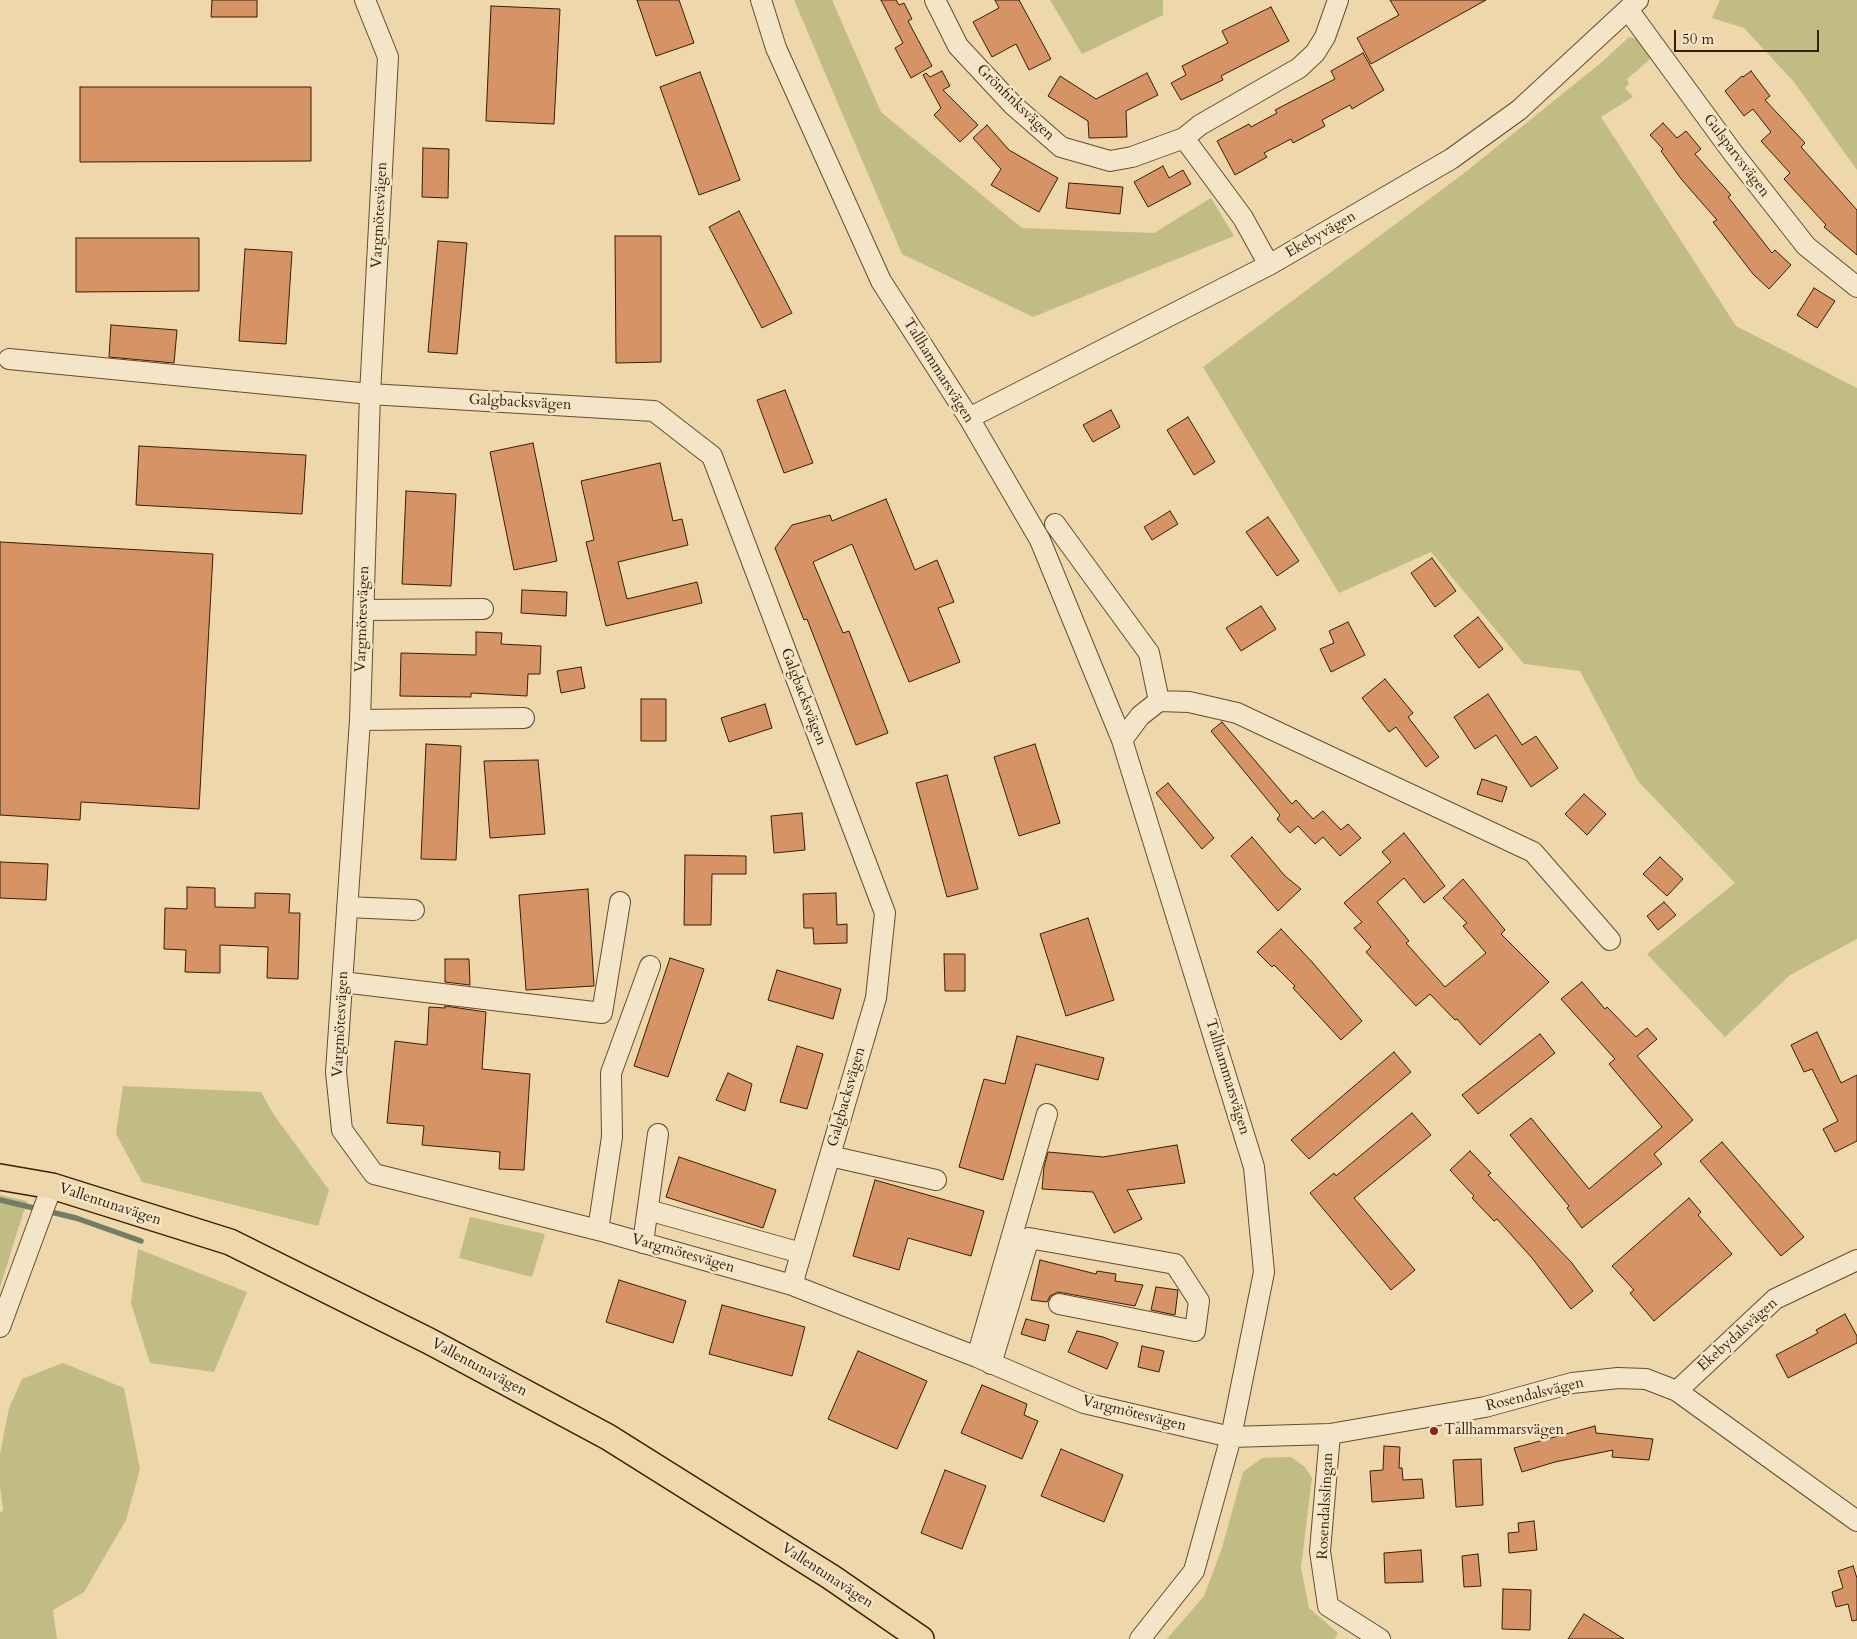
<!DOCTYPE html>
<meta charset="utf-8">
<style>
body{margin:0}
#map{position:relative;width:1857px;height:1639px;overflow:hidden;background:#eed7ab;font-family:Cardo,serif}
canvas{display:block}
.scale{position:absolute;left:1674px;top:30px;width:145px;height:22px;box-sizing:border-box;border:2px solid #381e04;border-top:0;padding-left:6px;font-size:15px;line-height:18px;white-space:nowrap;color:#381e04;-webkit-text-stroke:4px #f4e5c8;paint-order:stroke}
</style>
<div id="map">
<canvas width="1857" height="1639"></canvas>
<div class="scale">50 m</div>
</div>
<script>
const context = document.querySelector('canvas').getContext('2d');
context.lineJoin = 'round';
function fill(path, color) {
  context.fillStyle = color;
  context.fill(path, 'evenodd');
}
function shape(rows) {
  const path = new Path2D();
  for (const r of rows) {
    path.moveTo(r[0], r[1]);
    for (let i = 2; i < r.length; i += 2) path.lineTo(r[i], r[i + 1]);
  }
  return path;
}
function trace(path, color, width, dash) {
  context.strokeStyle = color;
  context.lineWidth = width;
  context.lineCap = dash ? 'butt' : 'round';
  context.setLineDash(dash || []);
  context.stroke(path);
}
function write(font, color, halo, rows, align = 'center') {
  context.font = font + ' Cardo,serif';
  context.lineWidth = 5;
  context.setLineDash([]);
  context.textBaseline = 'middle';
  context.strokeStyle = halo;
  context.fillStyle = color;
  for (const [text, x, y, turn = 0] of rows) {
    context.save();
    context.translate(x, y);
    context.rotate((+turn || 0) * Math.PI / 180);
    context.textAlign = isNaN(turn) ? turn : align;
    if (halo) context.strokeText(text, 0, 0);
    context.fillText(text, 0, 0);
    context.restore();
  }
}
fill(shape([
 [794,0,832,0,881,112,1022,228,1154,233,1211,198,1234,236,1033,317,902,254],
 [1050,0,1163,0,1163,15,1082,54],
 [1720,0,1857,0,1857,170,1794,82,1744,28,1712,18],
 [1629,37,1642,40,1651,53,1649,60,1627,79,1629,84,1625,88,1633,97,1601,117,1736,326,1857,388,1857,939,1790,975,1725,1037,1647,954,1735,883,1638,781,1580,671,1524,664,1431,552,1339,593,1203,367,1463,174,1602,62],
 [123,1086,261,1092,274,1115,329,1190,318,1226,142,1182,116,1134],
 [0,1195,27,1201,0,1287],
 [470,1217,545,1234,532,1277,459,1258],
 [138,1249,247,1292,214,1372,150,1363,131,1303],
 [63,1363,124,1388,140,1469,126,1520,84,1592,53,1610,57,1639,0,1639,0,1512,3,1511,0,1486,0,1454,9,1408,22,1379],
 [1291,1457,1305,1467,1312,1478,1301,1568,1309,1608,1338,1633,1335,1639,1167,1639,1204,1596,1222,1548,1243,1472,1262,1458]
]), '#c0bc84');
trace(shape([
 [0,1200,76,1218,141,1241]
]), '#727c66', 5.5);
const building = shape([
 [212,0,257,0,257,17,211,17,212,0],
 [637,0,679,0,694,43,656,56,637,0],
 [881,0,896,0,899,5,904,3,912,19,908,21,932,66,911,78,895,48,903,43,881,0],
 [995,0,1019,0,1051,59,1029,70,1016,44,992,57,973,22,999,8,995,0],
 [1390,0,1486,0,1371,64,1357,38,1399,15,1390,0],
 [491,6,560,9,554,124,486,121,491,6],
 [1271,7,1289,41,1221,76,1223,80,1181,100,1171,83,1186,75,1182,66,1228,43,1222,31,1271,7],
 [1363,53,1384,90,1352,109,1350,105,1322,120,1325,126,1293,143,1291,139,1264,153,1267,157,1235,175,1217,141,1249,124,1251,127,1277,113,1275,110,1335,79,1331,71,1363,53],
 [942,71,950,86,943,90,978,125,960,142,934,115,941,108,923,75,926,73,930,77,942,71],
 [1751,71,1770,96,1765,100,1805,143,1801,147,1857,210,1857,255,1824,227,1826,225,1784,179,1790,173,1761,141,1771,132,1753,109,1744,116,1725,91,1742,76,1743,77,1751,71],
 [700,72,740,180,699,195,660,87,700,72],
 [1147,73,1158,95,1126,111,1127,137,1089,138,1088,121,1048,96,1060,76,1096,99,1147,73],
 [80,87,311,87,311,161,80,162,80,87],
 [1663,123,1677,138,1686,131,1701,149,1695,154,1731,195,1728,197,1772,253,1775,250,1791,265,1769,289,1753,274,1713,222,1717,220,1682,180,1661,151,1663,149,1650,135,1663,123],
 [987,125,1009,150,1058,178,1039,212,991,185,1001,169,973,138,987,125],
 [423,148,449,149,448,198,422,197,423,148],
 [1163,166,1169,178,1183,170,1191,184,1148,207,1134,182,1163,166],
 [1069,183,1123,187,1120,214,1066,208,1069,183],
 [739,211,792,313,762,328,709,227,739,211],
 [615,236,661,236,661,362,616,363,615,236],
 [76,238,199,238,199,291,76,292,76,238],
 [438,241,467,243,457,354,428,352,438,241],
 [245,249,292,252,286,344,239,341,245,249],
 [1814,288,1835,301,1817,328,1797,315,1814,288],
 [111,325,177,330,174,363,109,357,111,325],
 [785,390,813,463,784,473,757,400,785,390],
 [1111,410,1120,427,1093,442,1083,425,1111,410],
 [1188,417,1215,462,1194,475,1167,430,1188,417],
 [533,443,557,561,514,570,490,452,533,443],
 [139,446,306,455,302,514,136,505,139,446],
 [660,463,673,521,682,519,688,545,618,562,627,599,697,582,702,603,606,626,586,542,594,540,581,481,660,463],
 [406,491,456,494,451,586,402,584,406,491],
 [886,499,915,570,937,560,954,602,938,608,960,662,909,682,852,544,813,562,843,633,849,631,888,733,856,745,807,619,804,620,775,548,792,525,830,515,832,521,886,499],
 [1170,511,1178,524,1152,540,1144,527,1170,511],
 [1268,517,1299,561,1277,576,1246,532,1268,517],
 [0,542,213,554,199,809,81,802,80,820,0,815,0,542],
 [1432,558,1456,591,1435,607,1411,573,1432,558],
 [522,590,567,592,566,616,521,613,522,590],
 [1261,606,1276,629,1241,651,1226,628,1261,606],
 [1478,617,1503,649,1479,668,1454,636,1478,617],
 [1348,622,1365,655,1331,672,1320,649,1334,643,1329,631,1348,622],
 [476,632,502,633,501,644,541,646,540,674,528,674,527,696,471,693,471,697,400,696,401,653,476,655,476,632],
 [581,667,585,688,561,693,557,671,581,667],
 [1385,679,1413,713,1408,717,1439,757,1426,767,1396,727,1389,732,1362,698,1385,679],
 [1488,694,1522,745,1536,736,1558,768,1531,787,1496,735,1475,749,1454,717,1488,694],
 [641,699,666,699,666,741,641,741,641,699],
 [765,704,772,728,729,742,721,718,765,704],
 [1222,722,1292,804,1296,800,1313,819,1323,811,1341,830,1348,824,1361,838,1340,856,1323,837,1315,844,1298,826,1290,833,1277,819,1280,815,1211,731,1222,722],
 [426,744,461,746,456,860,421,859,426,744],
 [1035,744,1060,823,1019,836,994,757,1035,744],
 [538,760,545,834,490,838,484,761,538,760],
 [947,775,978,889,947,897,916,783,947,775],
 [1482,779,1507,787,1502,802,1477,794,1482,779],
 [1168,783,1214,838,1202,849,1156,793,1168,783],
 [1584,794,1606,814,1587,835,1565,814,1584,794],
 [802,813,805,850,774,853,771,816,802,813],
 [1404,833,1445,886,1424,903,1404,878,1377,902,1409,941,1406,943,1445,987,1486,953,1463,926,1467,923,1443,898,1463,879,1505,930,1501,934,1549,982,1480,1045,1457,1019,1455,1020,1430,994,1416,1006,1366,952,1371,947,1354,928,1362,922,1344,903,1391,862,1382,852,1404,833],
 [1252,837,1285,876,1301,889,1278,911,1231,856,1252,837],
 [685,855,746,856,746,874,712,874,711,925,684,925,685,855],
 [1660,857,1683,879,1667,896,1643,874,1660,857],
 [0,862,48,864,46,900,0,898,0,862],
 [187,887,215,888,215,907,255,908,255,893,290,894,289,913,300,913,298,979,267,978,268,947,220,945,220,973,185,972,186,950,164,949,165,908,187,909,187,887],
 [588,889,594,986,526,990,519,895,588,889],
 [836,893,837,925,847,924,847,943,814,944,813,928,804,928,803,894,836,893],
 [1664,902,1676,915,1658,930,1647,916,1664,902],
 [1088,918,1114,1000,1066,1016,1040,934,1088,918],
 [1281,929,1313,963,1362,1021,1341,1040,1293,988,1295,986,1274,965,1272,967,1257,952,1281,929],
 [944,954,965,954,965,991,945,991,944,954],
 [670,958,704,969,668,1077,634,1066,670,958],
 [445,959,469,959,470,985,445,982,445,959],
 [777,970,841,989,833,1019,768,1000,777,970],
 [1582,982,1605,1009,1607,1007,1636,1037,1647,1028,1657,1039,1637,1056,1693,1120,1654,1154,1662,1164,1582,1228,1567,1208,1569,1206,1510,1135,1531,1118,1589,1189,1662,1127,1609,1064,1615,1059,1561,999,1582,982],
 [445,1006,486,1012,482,1069,530,1074,524,1170,499,1169,500,1152,422,1145,424,1126,387,1123,395,1041,427,1045,429,1007,445,1008,445,1006],
 [1817,1032,1841,1083,1857,1075,1857,1141,1835,1152,1823,1129,1838,1121,1812,1069,1804,1072,1791,1045,1817,1032],
 [1540,1034,1555,1053,1478,1114,1462,1095,1540,1034],
 [1017,1036,1104,1058,1098,1080,1036,1064,1003,1180,959,1167,984,1079,1005,1084,1017,1036],
 [797,1046,823,1054,807,1109,780,1102,797,1046],
 [1394,1052,1411,1072,1309,1159,1291,1140,1394,1052],
 [728,1073,752,1084,745,1111,716,1100,728,1073],
 [1412,1113,1431,1135,1354,1198,1415,1270,1391,1290,1310,1193,1334,1173,1336,1176,1412,1113],
 [1722,1142,1804,1237,1781,1256,1700,1161,1722,1142],
 [1177,1145,1185,1183,1127,1190,1142,1219,1114,1233,1093,1192,1042,1189,1044,1167,1048,1152,1103,1157,1177,1145],
 [1470,1151,1491,1173,1488,1175,1571,1262,1593,1291,1571,1309,1532,1258,1497,1219,1494,1221,1472,1198,1474,1196,1450,1170,1470,1151],
 [679,1157,776,1190,763,1228,666,1197,679,1157],
 [875,1180,984,1211,971,1256,908,1238,899,1270,853,1256,875,1180],
 [1689,1198,1701,1212,1698,1215,1732,1254,1654,1321,1630,1293,1634,1290,1612,1266,1689,1198],
 [1040,1260,1096,1274,1097,1271,1116,1274,1115,1281,1143,1285,1135,1306,1058,1292,1050,1296,1047,1302,1031,1300,1040,1260],
 [619,1280,686,1301,673,1343,606,1322,619,1280],
 [1156,1287,1178,1290,1175,1315,1151,1310,1156,1287],
 [722,1305,805,1327,792,1376,709,1354,722,1305],
 [1845,1314,1857,1336,1857,1343,1788,1378,1776,1355,1818,1333,1816,1330,1845,1314],
 [1026,1319,1049,1325,1045,1341,1021,1334,1026,1319],
 [1077,1331,1103,1337,1118,1343,1107,1369,1068,1352,1077,1331],
 [1142,1346,1164,1351,1159,1372,1138,1367,1142,1346],
 [858,1351,927,1381,897,1449,828,1419,858,1351],
 [982,1385,1027,1404,1024,1415,1038,1421,1022,1459,961,1433,982,1385],
 [1595,1426,1596,1433,1653,1439,1649,1460,1612,1457,1613,1450,1555,1462,1522,1472,1514,1448,1595,1426],
 [1384,1446,1400,1447,1399,1468,1402,1468,1403,1480,1422,1479,1424,1498,1372,1502,1370,1471,1383,1470,1384,1446],
 [1061,1449,1123,1475,1104,1522,1041,1496,1061,1449],
 [1481,1459,1483,1505,1456,1507,1453,1460,1481,1459],
 [945,1470,986,1486,962,1549,921,1533,945,1470],
 [1534,1521,1537,1550,1509,1553,1508,1533,1519,1532,1518,1523,1534,1521],
 [1421,1550,1423,1582,1385,1583,1384,1553,1421,1550],
 [1478,1554,1481,1586,1464,1587,1462,1556,1478,1554],
 [1853,1566,1857,1578,1857,1620,1852,1621,1848,1604,1836,1607,1832,1592,1843,1588,1838,1571,1853,1566],
 [1503,1589,1531,1590,1530,1630,1502,1629,1503,1589],
 [1584,1614,1624,1639,1568,1639,1584,1614]
]);
fill(building, '#d69466');
trace(building, '#381e04', 1);
const minor = shape([
 [365,0,388,57,370,394,360,720,336,1072,342,1130,374,1174,598,1230,792,1285,977,1357,1084,1403,1231,1437,1330,1434,1485,1407,1572,1383,1618,1378,1646,1379,1677,1391,1857,1521],
 [761,0,776,48,881,281,969,418,1040,540,1122,740,1254,1167,1264,1272,1231,1437,1194,1571,1140,1639],
 [935,0,958,46,1013,105,1061,147,1110,161,1132,157,1184,138,1243,218,1269,265],
 [1629,11,1733,153,1806,246,1857,287],
 [1184,138,1200,125,1299,68,1315,53,1325,37,1338,0],
 [9,359,370,394,654,411,712,456,885,913,876,998,792,1285],
 [969,418,1269,265,1451,159,1519,110,1638,0],
 [1055,524,1149,653,1159,701],
 [364,610,483,609],
 [360,720,524,718],
 [1122,740,1140,716,1159,701,1189,702,1237,713,1533,852,1610,940],
 [347,907,414,910],
 [342,982,602,1013,620,902],
 [830,1156,936,1180],
 [648,1210,801,1253],
 [598,1230,612,1137,611,1073,650,966],
 [643,1243,658,1134],
 [0,1327,52,1186],
 [977,1357,1047,1114],
 [991,1364,1029,1238,1175,1264,1199,1301,1195,1331,1059,1304],
 [1677,1391,1775,1299,1857,1260],
 [1330,1434,1320,1551,1328,1606,1380,1639]
]);
const major = shape([
 [0,1177,52,1186,230,1242,429,1341,608,1437,831,1577,921,1639]
]);
trace(minor, '#664c2e', 22);
trace(major, '#381e04', 28);
trace(minor, '#f4e5c8', 20);
trace(major, '#eed7ab', 25);
for (const [x, y, r, color] of [
 [1434,1431,5,"#8f2418"]
]) {
  const dot = new Path2D();
  dot.arc(x, y, r, 0, 2 * Math.PI);
  context.fillStyle = color;
  context.fill(dot);
  trace(dot, '#f4e5c8', 2);
}
write('15px', '#381e04', '#f4e5c8', [
 ["Grönfinksvägen",1015,103,44],
 ["Gulsparvsvägen",1736,156,53],
 ["Vargmötesvägen",380,215,-87],
 ["Ekebyvägen",1321,235,-30],
 ["Tallhammarsvägen",938,371,58],
 ["Galgbacksvägen",520,403,3],
 ["Vargmötesvägen",363,619,-88],
 ["Galgbacksvägen",803,697,69],
 ["Vargmötesvägen",341,1024,-87],
 ["Tallhammarsvägen",1227,1077,73],
 ["Galgbacksvägen",847,1097,-74],
 ["Vallentunavägen",110,1205,18],
 ["Vargmötesvägen",683,1254,16],
 ["Ekebydalsvägen",1738,1335,-42],
 ["Vallentunavägen",479,1368,28],
 ["Rosendalsvägen",1535,1395,-14],
 ["Vargmötesvägen",1134,1414,14],
 ["Rosendalsslingan",1326,1506,-87],
 ["Vallentunavägen",827,1576,33]
]);
write('15px', '#381e04', '#f4e5c8', [
 ["Tallhammarsvägen",1444,1431]
], 'left');
</script>
